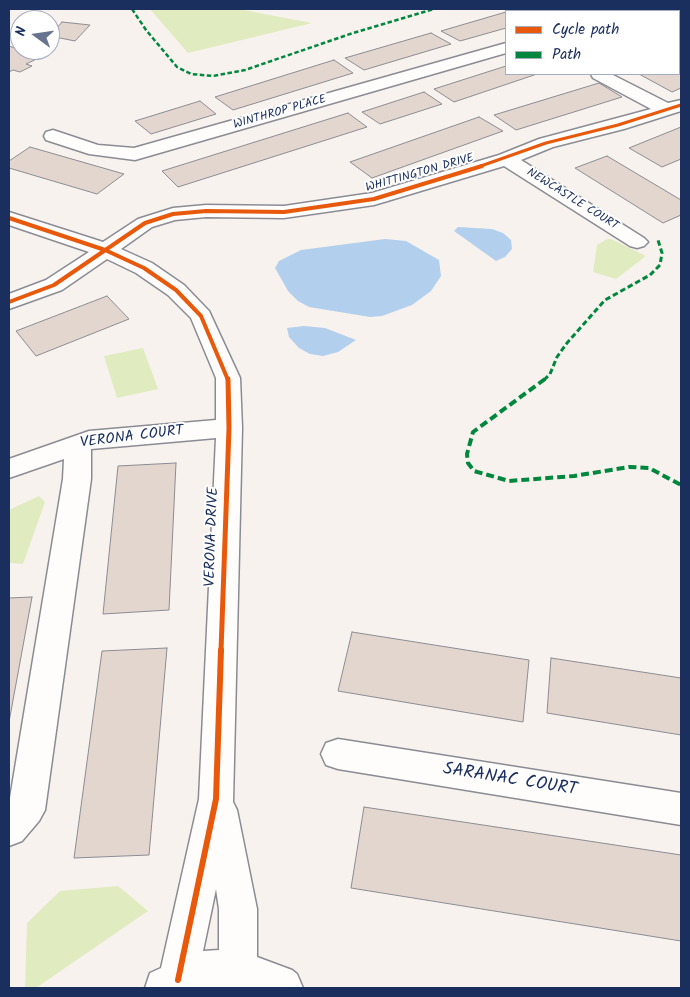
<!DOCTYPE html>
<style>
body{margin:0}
#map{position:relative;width:690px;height:997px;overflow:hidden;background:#f8f2ee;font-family:Kalam,sans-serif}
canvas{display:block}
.frame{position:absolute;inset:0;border:10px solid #1b2f5e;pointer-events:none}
.legend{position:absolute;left:505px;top:10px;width:175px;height:65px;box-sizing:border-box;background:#fff;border:1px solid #a4acbf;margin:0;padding:6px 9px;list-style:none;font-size:15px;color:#1b2f5e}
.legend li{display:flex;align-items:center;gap:10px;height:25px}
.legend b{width:25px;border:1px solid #a4acbf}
.north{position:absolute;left:10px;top:10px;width:50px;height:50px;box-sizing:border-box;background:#fff;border:1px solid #a4acbf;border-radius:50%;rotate:284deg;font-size:14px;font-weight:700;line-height:20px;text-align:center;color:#1b2f5e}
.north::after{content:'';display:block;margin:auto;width:18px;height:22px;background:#687390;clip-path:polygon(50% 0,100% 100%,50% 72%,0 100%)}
</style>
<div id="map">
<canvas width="690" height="997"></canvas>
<div class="frame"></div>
<ul class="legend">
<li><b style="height:6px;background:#e8590c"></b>Cycle path</li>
<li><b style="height:6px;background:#00873e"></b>Path</li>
</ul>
<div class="north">N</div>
</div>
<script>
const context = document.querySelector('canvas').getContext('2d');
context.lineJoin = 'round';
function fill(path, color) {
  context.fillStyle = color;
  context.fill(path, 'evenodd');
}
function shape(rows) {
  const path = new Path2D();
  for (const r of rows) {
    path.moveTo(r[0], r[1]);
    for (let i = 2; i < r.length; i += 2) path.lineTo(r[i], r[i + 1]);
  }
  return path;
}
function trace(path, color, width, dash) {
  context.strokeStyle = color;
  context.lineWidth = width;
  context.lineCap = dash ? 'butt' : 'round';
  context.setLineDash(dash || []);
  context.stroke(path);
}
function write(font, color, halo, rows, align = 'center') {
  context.font = font + ' Kalam,sans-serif';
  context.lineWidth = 4;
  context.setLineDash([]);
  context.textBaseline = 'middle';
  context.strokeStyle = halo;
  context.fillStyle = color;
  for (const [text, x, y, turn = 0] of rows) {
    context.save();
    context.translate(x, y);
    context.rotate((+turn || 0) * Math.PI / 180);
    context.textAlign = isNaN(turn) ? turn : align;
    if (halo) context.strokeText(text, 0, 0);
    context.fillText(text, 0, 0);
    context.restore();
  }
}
fill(shape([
 [150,9,238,9,312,23,188,53],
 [607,239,611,239,646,256,616,279,593,272,597,245],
 [143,348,158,389,117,398,104,356],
 [39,496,45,502,23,564,9,563,9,510],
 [118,886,148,911,36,988,25,988,27,923,60,891]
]), '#e1ebc0');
fill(shape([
 [458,227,492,229,503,233,511,240,512,249,505,257,496,261,454,231],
 [385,239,406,241,439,260,441,276,431,291,412,305,382,316,370,317,309,307,298,301,288,291,275,268,279,261,301,250],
 [304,326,325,328,356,340,338,352,323,356,310,354,299,348,289,337,287,328]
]), '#b2cfed');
const building = shape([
 [506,12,506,28,460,41,441,31,506,12],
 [62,22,90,25,75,41,50,36,62,22],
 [431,33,451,44,364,70,345,58,431,33],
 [9,46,20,50,41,57,26,64,32,66,20,72,13,70,9,72,9,46],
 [334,60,353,73,233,110,215,97,334,60],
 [506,66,506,74,537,74,454,102,434,89,506,66],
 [679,71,681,72,681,88,672,92,639,74,679,74,679,71],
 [599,83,622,97,516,130,494,115,599,83],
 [424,92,442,104,380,124,362,112,424,92],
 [200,101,216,114,151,134,135,121,200,101],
 [348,113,367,127,178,187,162,171,348,113],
 [479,117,503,131,372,178,350,162,479,117],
 [681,127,681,159,662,167,629,148,681,127],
 [30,147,124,174,97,194,9,168,9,161,30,147],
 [607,156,681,200,681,215,663,223,575,168,607,156],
 [107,296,129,319,36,356,16,331,107,296],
 [176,463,169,610,103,614,118,466,176,463],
 [32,597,9,722,9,598,32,597],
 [352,632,529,660,523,722,338,691,352,632],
 [167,648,149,855,74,858,102,651,167,648],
 [551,658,681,678,681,735,547,713,551,658],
 [364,807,681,855,681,941,351,888,364,807]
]);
fill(building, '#e3d6cf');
trace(building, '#8b8c93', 1);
const minor = shape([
 [506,43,506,53,135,160,89,154,46,140,44,136,46,132,53,130,98,145,134,148,506,43],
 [591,74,611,74,668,103,681,100,681,111,624,129,553,147,521,160,644,238,648,242,644,246,637,248,630,246,504,166,374,205,284,218,206,217,175,220,152,227,121,249,152,263,184,285,209,311,240,378,242,428,233,802,237,810,257,909,257,957,292,970,297,974,303,988,145,988,150,973,161,968,199,799,216,438,91,449,91,479,45,810,39,821,22,841,9,846,9,804,63,479,64,459,9,478,9,459,89,431,216,420,216,378,191,318,168,295,136,273,107,259,62,290,9,309,9,294,46,280,89,252,9,225,9,212,103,242,138,219,173,208,206,205,284,206,372,193,499,155,539,139,651,109,593,78,591,74],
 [216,889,219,909,219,950,203,951,216,889],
 [338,739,681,793,681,825,338,769,326,765,321,754,326,743,338,739]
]);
trace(minor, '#8b8c93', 3);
fill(minor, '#fefdfc');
trace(shape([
 [132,9,146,30,177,67,191,74,213,76,245,70,353,33,434,9]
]), '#00873e', 2.5, [4.5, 2.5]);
trace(shape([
 [544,380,550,374,557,357,567,343,605,300,650,275,660,265,662,253,658,240]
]), '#00873e', 3, [5.5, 3]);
trace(shape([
 [545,379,473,432,467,454,468,463,474,471,509,481,574,476,629,467,649,468,681,485]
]), '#00873e', 4, [8, 4]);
trace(shape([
 [478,167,546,143,618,125,681,105]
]), '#e8590c', 3);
trace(shape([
 [9,218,105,250,144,268,176,290,201,316,228,380],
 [9,302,54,285,145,223,173,214,206,211,284,212,374,199,482,166]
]), '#e8590c', 4);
trace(shape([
 [221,651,229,428,228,379]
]), '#e8590c', 5);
trace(shape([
 [178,980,216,799,221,650]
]), '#e8590c', 6);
write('12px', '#1b2f5e', '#fff', [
 ["WINTHROP PLACE",280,113,-16],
 ["WHITTINGTON DRIVE",420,174,-16],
 ["NEWCASTLE COURT",572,200,32]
]);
write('15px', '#1b2f5e', '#fff', [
 ["VERONA COURT",132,438,-7],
 ["VERONA DRIVE",213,537,-88]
]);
write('18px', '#1b2f5e', '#fff', [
 ["SARANAC COURT",510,781,9]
]);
</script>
